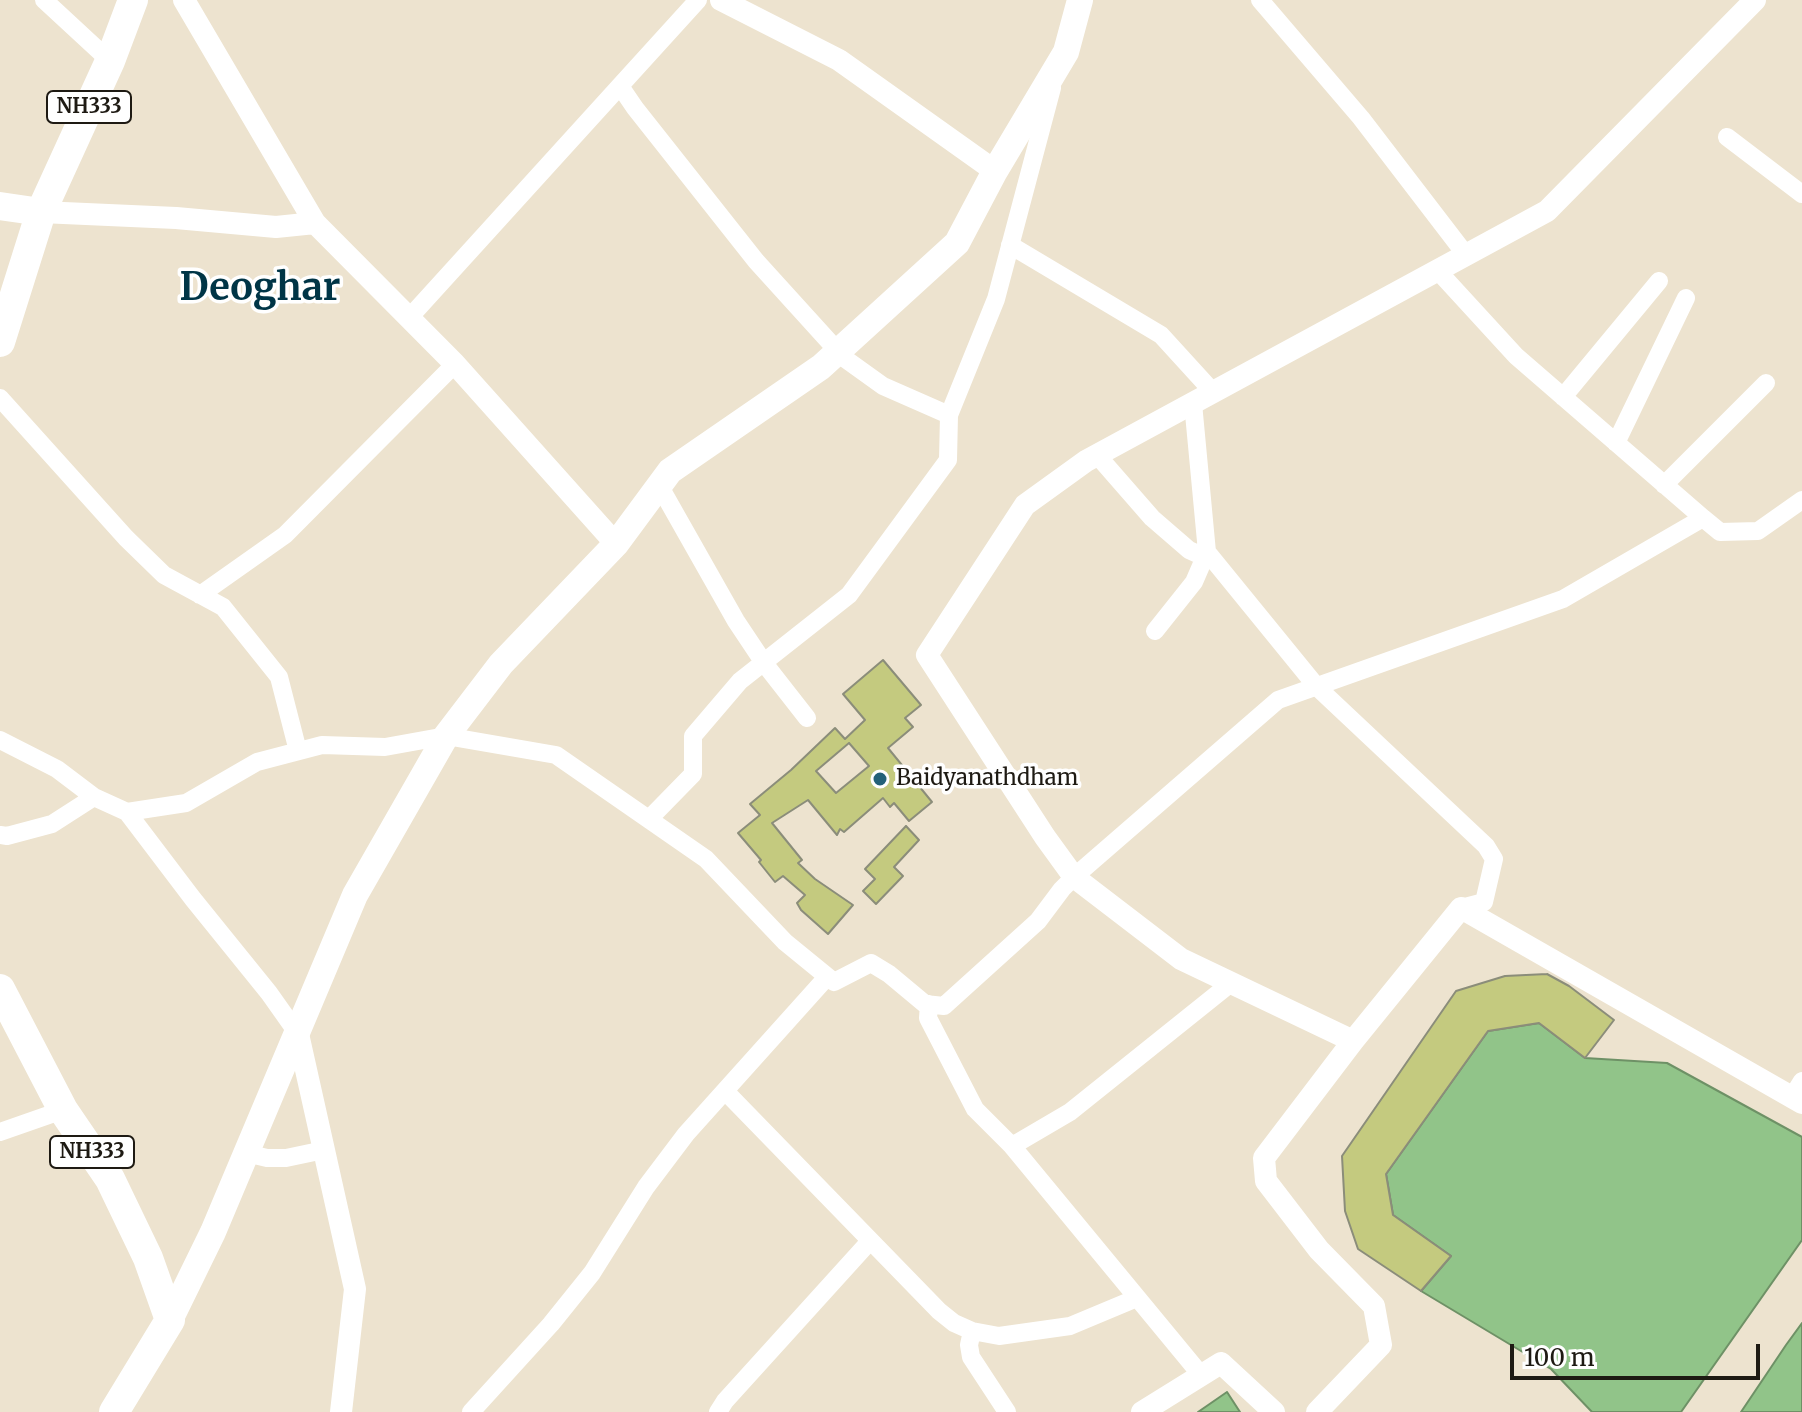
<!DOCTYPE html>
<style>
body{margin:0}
#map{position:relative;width:1802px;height:1412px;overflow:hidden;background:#ede3cf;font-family:Merriweather,serif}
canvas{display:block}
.scale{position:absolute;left:1510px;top:1344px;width:250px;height:36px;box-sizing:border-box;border:4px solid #1e1a13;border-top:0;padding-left:10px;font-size:24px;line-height:28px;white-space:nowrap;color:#1e1a13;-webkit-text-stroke:6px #fff;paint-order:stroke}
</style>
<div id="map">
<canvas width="1802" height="1412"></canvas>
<div class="scale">100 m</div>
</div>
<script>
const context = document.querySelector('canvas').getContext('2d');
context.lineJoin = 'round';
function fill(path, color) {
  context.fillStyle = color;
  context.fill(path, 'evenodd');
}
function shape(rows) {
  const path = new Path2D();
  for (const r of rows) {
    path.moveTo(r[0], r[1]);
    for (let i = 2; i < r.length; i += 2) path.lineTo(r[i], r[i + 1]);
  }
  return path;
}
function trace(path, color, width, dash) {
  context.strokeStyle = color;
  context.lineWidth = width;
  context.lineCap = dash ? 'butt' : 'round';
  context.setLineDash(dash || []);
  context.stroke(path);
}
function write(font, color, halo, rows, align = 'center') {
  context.font = font + ' Merriweather,serif';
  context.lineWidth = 7;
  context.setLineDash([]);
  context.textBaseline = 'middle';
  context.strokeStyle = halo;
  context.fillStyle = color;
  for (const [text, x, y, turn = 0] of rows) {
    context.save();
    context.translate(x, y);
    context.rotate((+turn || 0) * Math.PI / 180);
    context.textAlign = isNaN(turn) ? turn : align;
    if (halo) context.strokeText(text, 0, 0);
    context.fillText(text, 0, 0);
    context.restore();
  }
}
const water = shape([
 [1539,1023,1585,1058,1667,1063,1802,1137,1802,1240,1681,1412,1592,1412,1551,1369,1421,1291,1451,1256,1393,1215,1386,1174,1488,1031,1539,1023],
 [1802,1323,1802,1412,1741,1412,1786,1345,1802,1323],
 [1227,1392,1240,1412,1198,1412,1227,1392]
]);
fill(water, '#91c489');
trace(water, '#6e9166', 2);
const building = shape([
 [883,660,921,705,905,718,913,727,888,748,932,802,909,821,894,803,890,807,883,798,844,832,840,829,837,835,808,800,772,823,802,860,798,863,815,879,853,905,828,934,801,910,797,903,805,895,783,876,775,882,759,862,761,860,738,833,760,815,750,804,791,770,835,728,845,739,865,720,843,694,883,660],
 [849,743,869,766,836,793,816,771,849,743],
 [906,826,919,840,894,867,903,876,876,904,863,891,875,879,865,869,906,826],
 [1547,974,1569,986,1614,1020,1585,1058,1539,1023,1488,1031,1386,1174,1393,1215,1451,1256,1421,1291,1358,1249,1345,1211,1342,1156,1456,991,1505,976,1547,974]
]);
fill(building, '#c4ca7f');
trace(building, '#8b8d7a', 2);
trace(shape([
 [44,0,110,61],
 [1260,0,1361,118,1466,255],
 [620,86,635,108,756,261,844,358,883,386,949,415],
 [1727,137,1802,194],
 [1010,245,1161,335,1213,392],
 [409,318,698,0],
 [1563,397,1659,281],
 [0,398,126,538,164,575,223,607,279,677,298,751],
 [1616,443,1686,298],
 [1097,455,1152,518,1189,550,1200,555,1207,552,1317,687,1486,846,1494,859,1484,902,1461,908],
 [659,485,736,621,764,663,807,718],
 [1664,485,1766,383],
 [1703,518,1720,532,1758,531,1802,500],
 [200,595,285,535,455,364],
 [1155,631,1194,582,1207,552,1193,403],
 [0,740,57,769,94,797,127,812,186,803,257,762,322,745,385,747,446,736,556,755,706,859,785,942,834,982,871,963,889,974,925,1004,944,1006,1038,921,1062,889,1074,877,1278,700,1563,599,1703,518,1516,356,1438,271],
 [127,812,193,899,269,993,298,1034],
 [649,819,693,774,693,736,740,681,849,595,948,460,949,415,996,299,1052,88],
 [0,835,7,836,52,824,94,797],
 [929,1004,928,1018,975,1109,1012,1146,1201,1375],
 [725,1091,939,1311,954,1323,972,1331,999,1336,1070,1326,1137,1298],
 [1792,1097,1802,1081],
 [0,1132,63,1110],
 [1012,1146,1070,1112,1231,983],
 [246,1153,267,1158,286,1158,324,1150],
 [972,1331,969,1345,971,1357,1007,1412],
 [471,1412,551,1324,592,1273,646,1187,686,1134,827,977],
 [718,1412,725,1401,870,1241]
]), '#fff', 18);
trace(shape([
 [184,0,315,223,455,364,616,544],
 [721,0,839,60,995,171],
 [41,212,176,218,276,227,315,223],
 [298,1034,355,1289,341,1412],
 [1353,1041,1181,959,1074,877,1045,837,927,655,1025,505,1086,461,1547,211,1755,0],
 [1142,1412,1221,1363,1274,1412],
 [1317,1412,1381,1345,1374,1306,1319,1250,1266,1181,1264,1158,1353,1041,1461,908,1802,1103]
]), '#fff', 22);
trace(shape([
 [170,1320,213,1232,355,895,446,736,501,664,616,544,670,471,821,367,957,243,995,171,1066,52,1080,0]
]), '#fff', 26);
trace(shape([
 [0,206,41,212]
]), '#fff', 28);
trace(shape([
 [0,342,41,212,110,61,133,0],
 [0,989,63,1110,110,1179,148,1258,170,1320,114,1412]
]), '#fff', 30);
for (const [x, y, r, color] of [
 [880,779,8,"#246178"]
]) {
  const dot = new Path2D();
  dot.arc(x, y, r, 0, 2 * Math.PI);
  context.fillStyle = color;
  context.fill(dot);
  trace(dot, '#fff', 3);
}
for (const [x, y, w] of [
 [89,107,84],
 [92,1152,84]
]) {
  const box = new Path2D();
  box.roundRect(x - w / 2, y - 16, w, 32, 6);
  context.fillStyle = '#fff';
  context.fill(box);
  trace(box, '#1e1a13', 2);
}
write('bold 20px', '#1e1a13', null, [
 ["NH333",89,107],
 ["NH333",92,1152]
]);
write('22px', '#1e1a13', '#fff', [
 ["Baidyanathdham",896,779]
], 'left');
write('bold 38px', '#003546', '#fff', [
 ["Deoghar",260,289]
]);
</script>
